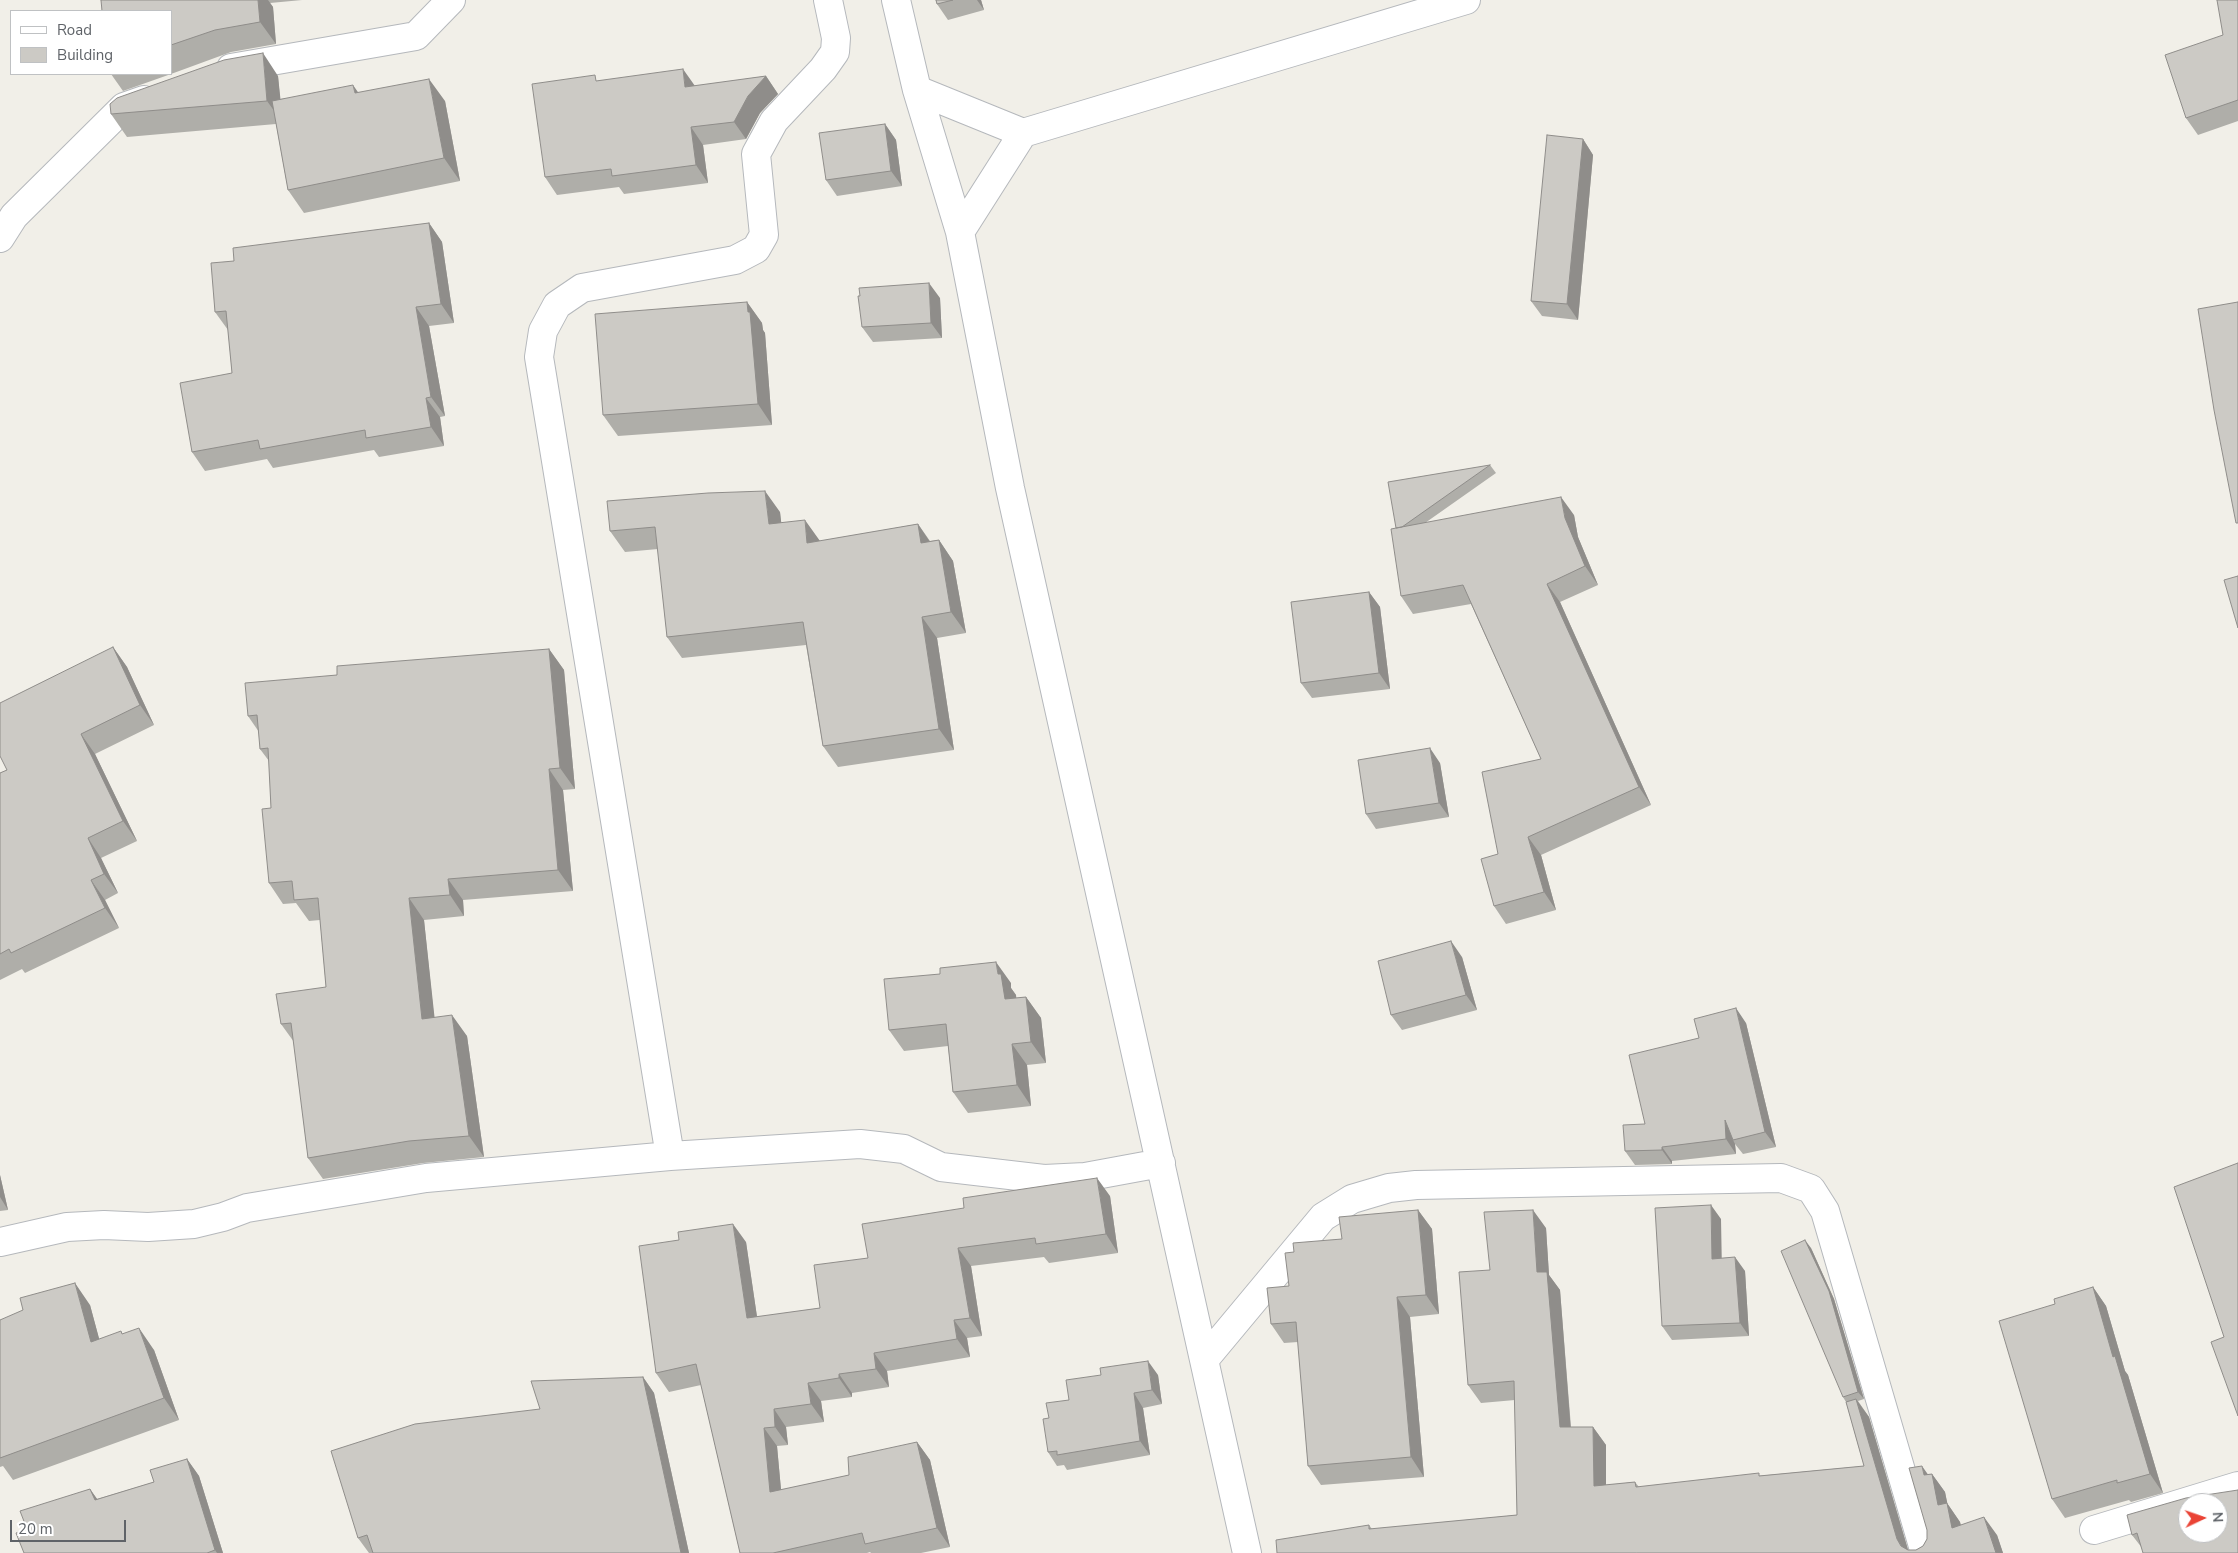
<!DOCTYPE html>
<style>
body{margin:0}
#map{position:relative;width:2238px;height:1553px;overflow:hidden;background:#f1efe8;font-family:"Nunito Sans",sans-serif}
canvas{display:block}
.legend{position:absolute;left:10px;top:10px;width:162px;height:65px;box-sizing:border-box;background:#fff;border:1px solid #bfc1c3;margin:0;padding:6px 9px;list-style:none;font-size:15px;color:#5f6368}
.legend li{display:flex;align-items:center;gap:10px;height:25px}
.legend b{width:25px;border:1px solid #bfc1c3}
.north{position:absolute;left:2178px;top:1493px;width:50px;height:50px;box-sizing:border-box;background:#fff;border:1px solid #bfc1c3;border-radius:50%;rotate:87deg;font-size:14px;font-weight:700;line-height:20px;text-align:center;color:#5f6368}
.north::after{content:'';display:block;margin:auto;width:18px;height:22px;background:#ea4335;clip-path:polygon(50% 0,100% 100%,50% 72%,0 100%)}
.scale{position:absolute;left:10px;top:1520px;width:116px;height:22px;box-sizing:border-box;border:2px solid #5f6368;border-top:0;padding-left:6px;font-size:15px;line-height:18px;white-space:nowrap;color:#5f6368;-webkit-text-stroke:4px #fff;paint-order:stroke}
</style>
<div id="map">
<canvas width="2238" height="1553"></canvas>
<ul class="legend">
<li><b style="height:6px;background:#fff"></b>Road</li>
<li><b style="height:14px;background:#cccac5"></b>Building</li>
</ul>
<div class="north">N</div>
<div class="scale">20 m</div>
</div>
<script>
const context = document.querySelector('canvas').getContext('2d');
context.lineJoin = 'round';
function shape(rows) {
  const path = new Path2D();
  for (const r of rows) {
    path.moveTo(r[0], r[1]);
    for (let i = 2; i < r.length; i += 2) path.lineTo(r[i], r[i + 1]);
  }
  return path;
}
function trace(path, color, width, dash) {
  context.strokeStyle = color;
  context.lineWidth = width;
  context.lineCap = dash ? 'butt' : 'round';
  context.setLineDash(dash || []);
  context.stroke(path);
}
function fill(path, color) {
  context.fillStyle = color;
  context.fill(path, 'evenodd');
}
const minor = shape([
 [896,0,917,90,960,232,1010,488,1247,1553],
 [231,68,416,36,451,0],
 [917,90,1023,133,1466,0],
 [960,232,1023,133],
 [0,238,14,216,124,107,144,100],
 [670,1156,539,357,543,331,557,305,582,288,735,260,756,249,764,235,756,154,774,121,823,69,835,52,836,38,828,0],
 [0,1242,67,1227,104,1225,148,1227,194,1224,223,1217,247,1208,426,1178,670,1156,860,1144,904,1149,941,1167,1044,1179,1085,1177,1161,1163],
 [1204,1360,1323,1217,1352,1199,1389,1188,1416,1185,1781,1178,1811,1189,1825,1211,1925,1553],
 [2094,1530,2238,1486]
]);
trace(minor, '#b5b8bc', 30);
trace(minor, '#fff', 28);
fill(shape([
 [101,0,302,0,270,3,273,7,276,44,231,52,171,74,171,11],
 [936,0,981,0,984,10,948,20,937,4],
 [2238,0,2238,121,2198,135,2186,118,2223,35],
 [111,74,171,74,123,91],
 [278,76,280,99,358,92,445,101,460,181,304,213,288,190,276,124,127,137,111,114],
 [766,76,778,94,760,113,746,139,703,145,708,183,624,194,619,187,557,195,545,177,599,80,695,86],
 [885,124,896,140,902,186,837,196,826,180],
 [1583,139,1593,155,1578,320,1542,316,1531,301],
 [429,223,442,242,454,323,429,326,445,416,440,417,444,446,379,457,374,450,273,468,267,459,205,471,192,452,232,373,228,330,215,312,234,261],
 [940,298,942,338,873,342,862,327],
 [747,302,762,323,763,330,765,333,772,425,618,436,603,415],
 [1490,465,1496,473,1425,523,1574,515,1578,537,1598,585,1560,602,1651,805,1541,855,1556,910,1506,924,1494,906,1498,854,1541,759,1471,604,1413,614,1401,596,1396,528],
 [780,512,781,523,820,541,918,524,930,541,939,540,953,561,966,633,937,638,954,750,838,767,823,746,806,645,682,658,667,637,658,549,625,552,610,531],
 [1369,592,1380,607,1390,689,1312,698,1301,683],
 [113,647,127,667,154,725,95,754,137,841,101,858,118,893,105,900,119,928,25,973,22,969,0,980,0,773,7,770],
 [549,649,564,670,575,789,563,790,573,891,463,900,464,916,424,920,434,1017,467,1036,484,1157,423,1163,323,1179,308,1158,294,1042,281,1024,326,987,320,920,309,921,296,903,283,904,269,883,271,808,269,761,260,749,259,732,248,716,337,675],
 [1440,763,1449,817,1376,829,1366,814],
 [1462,957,1477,1010,1402,1030,1391,1015],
 [1011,983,1011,988,1016,995,1016,998,1026,997,1041,1018,1046,1063,1027,1065,1031,1106,968,1113,953,1092,948,1046,904,1051,889,1030],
 [1746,1023,1776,1147,1743,1154,1735,1144,1736,1154,1672,1161,1672,1164,1635,1165,1625,1151,1645,1124,1699,1038],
 [0,1175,8,1210,0,1211],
 [1110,1196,1118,1253,1049,1263,1044,1257,971,1266,982,1336,967,1338,970,1357,887,1371,889,1387,852,1393,852,1397,821,1401,824,1422,786,1427,788,1445,777,1446,781,1490,849,1475,917,1442,930,1460,950,1547,921,1553,871,1553,870,1552,867,1553,740,1553,701,1385,669,1392,656,1373,746,1242,757,1317,820,1308,868,1258],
 [1418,1210,1432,1229,1439,1314,1410,1317,1424,1477,1321,1485,1308,1466,1298,1342,1284,1343,1271,1324,1289,1286,1294,1252,1342,1239],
 [1721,1219,1721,1258,1745,1271,1749,1336,1672,1340,1662,1326],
 [1546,1228,1549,1275,1560,1290,1571,1427,1593,1427,1606,1445,1606,1485,1635,1482,1639,1487,1864,1466,1846,1402,1843,1397,1811,1248,1834,1299,1864,1399,1858,1401,1869,1417,1908,1550,1916,1550,1923,1546,1927,1539,1928,1474,1932,1474,1945,1492,1947,1503,1960,1522,1961,1525,1997,1535,2003,1553,1277,1553,1369,1525,1372,1529,1517,1515,1515,1400,1481,1403,1468,1385,1490,1270],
 [2093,1287,2106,1306,2125,1371,2128,1375,2163,1493,2131,1502,2129,1500,2065,1518,2052,1499,2055,1304],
 [90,1305,99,1339,123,1334,154,1350,179,1420,13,1480,3,1466,0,1467,0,1320],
 [1158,1375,1162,1404,1143,1408,1150,1455,1067,1470,1064,1465,1057,1466,1048,1452,1049,1418],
 [643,1377,654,1393,689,1553,369,1553,358,1538,540,1409],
 [187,1459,199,1476,223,1553,24,1553,27,1529,90,1489,97,1499,154,1482],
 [2186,1498,2142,1548,2132,1535]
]), '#afaea9');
fill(shape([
 [258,0,268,0,273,7,276,44,260,22],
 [977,0,981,0,984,10],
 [263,53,278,76,283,123,267,101],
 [683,69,695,86,685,87],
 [766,76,778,94,760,113,746,139,734,122,748,96],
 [429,79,445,101,460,181,444,158],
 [353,85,369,108,355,93],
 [885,124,896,140,902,186,891,171],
 [691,127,703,145,708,183,696,165],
 [1583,139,1593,155,1578,320,1567,304],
 [429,223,442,242,454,323,441,304],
 [929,283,940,298,942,338,931,323],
 [747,302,762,323,763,330,765,333,772,425,758,404],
 [416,307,429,326,445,416,431,397],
 [426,398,440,417,444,446,431,427],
 [765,491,780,512,784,545,769,524],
 [1561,497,1574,515,1578,537,1598,585,1585,566,1565,518],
 [805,520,820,541,807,543],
 [918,524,932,545,921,543],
 [939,540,953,561,966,633,951,612],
 [1547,584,1560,602,1651,805,1639,787],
 [1369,592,1380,607,1390,689,1379,673],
 [922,617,937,638,954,750,939,729],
 [113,647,127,667,154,725,140,705],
 [549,649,564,670,575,789,560,768],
 [81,734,95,754,137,841,123,821],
 [1430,748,1440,763,1449,817,1439,803],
 [549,769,563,790,573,891,558,870],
 [1528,837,1541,855,1556,910,1544,892],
 [88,838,101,858,118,893,104,874],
 [448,879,463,900,464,916,450,895],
 [91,880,105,900,119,928,105,908],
 [409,898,424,920,437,1040,422,1019],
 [1451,941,1462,957,1477,1010,1466,995],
 [996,962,1011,983,1011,988,1016,995,1019,1020,1005,999,998,974],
 [1026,997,1041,1018,1046,1063,1031,1042],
 [1736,1008,1746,1023,1776,1147,1765,1132],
 [452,1015,467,1036,484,1157,469,1136],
 [1012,1044,1027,1065,1031,1106,1017,1085],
 [1725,1120,1733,1140,1735,1144,1736,1154,1726,1139],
 [1662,1147,1672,1161,1672,1164,1662,1150],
 [0,1175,8,1210,0,1197],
 [1097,1178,1110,1196,1118,1253,1106,1234],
 [1711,1205,1721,1219,1722,1273,1712,1259],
 [1418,1210,1432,1229,1439,1314,1426,1295],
 [1533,1210,1546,1228,1549,1275,1560,1290,1572,1445,1560,1427,1537,1272],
 [733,1224,746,1242,760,1337,747,1318],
 [1805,1240,1811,1248,1834,1299,1864,1399,1858,1392],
 [958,1248,971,1266,982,1336,970,1318],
 [1735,1257,1745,1271,1749,1336,1740,1323],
 [75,1283,90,1305,106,1364,91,1342],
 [2093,1287,2106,1306,2125,1371,2128,1375,2163,1493,2150,1474,2113,1357],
 [1397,1297,1410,1317,1424,1477,1411,1457],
 [954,1320,967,1338,970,1357,957,1339],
 [139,1328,154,1350,179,1420,164,1398],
 [874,1353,887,1371,889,1387,876,1369],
 [1148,1361,1158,1375,1162,1404,1152,1390],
 [839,1374,852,1393,852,1397,839,1378],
 [643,1377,654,1393,689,1553,681,1553],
 [808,1383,821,1401,824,1422,811,1404],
 [1134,1393,1143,1408,1150,1455,1140,1441],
 [1856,1399,1869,1417,1909,1553,1906,1553,1897,1539],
 [774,1409,786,1427,788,1445,775,1427],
 [1593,1427,1606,1445,1606,1504,1594,1486],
 [764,1428,777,1446,783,1511,770,1492],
 [917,1442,930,1460,950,1547,937,1528],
 [187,1459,199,1476,223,1553,217,1553,215,1550],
 [1922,1466,1934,1483,1932,1474,1945,1492,1949,1511,1947,1503,1960,1522,1965,1546,1952,1528,1938,1505,1924,1475],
 [90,1489,102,1506,95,1500],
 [1984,1517,1997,1535,2003,1553,1996,1553]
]), '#8f8d8a');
const building = shape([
 [101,0,258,0,260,22,215,30,171,45,171,11,102,11,101,0],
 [936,0,953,0,937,4,936,0],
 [2217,0,2238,0,2238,100,2186,118,2165,55,2223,35,2217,0],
 [263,53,267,101,111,114,110,104,117,98,224,60,263,53],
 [683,69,685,87,766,76,748,96,734,122,691,127,696,165,612,176,611,169,545,177,532,84,595,75,596,81,683,69],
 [429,79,444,158,288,190,272,101,353,85,355,93,429,79],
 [885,124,891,171,826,180,819,133,885,124],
 [1547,135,1583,139,1567,304,1531,301,1547,135],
 [429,223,441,304,416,307,431,397,426,398,431,427,366,438,365,430,260,449,258,440,192,452,180,383,232,373,226,311,215,312,211,263,234,261,233,248,429,223],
 [929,283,931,323,862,327,858,296,860,296,859,288,929,283],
 [747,302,748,312,750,312,758,404,603,415,595,314,747,302],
 [2238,302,2238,523,2236,523,2214,410,2198,309,2238,302],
 [1490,465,1402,527,1396,528,1388,482,1490,465],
 [765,491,769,524,805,520,807,543,918,524,921,543,939,540,951,612,922,617,939,729,823,746,803,622,667,637,655,527,610,531,607,501,708,493,765,491],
 [1561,497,1565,518,1585,566,1547,584,1639,787,1528,837,1544,892,1494,906,1481,859,1498,854,1482,772,1541,759,1463,585,1401,596,1391,529,1561,497],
 [2238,576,2238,628,2224,580,2238,576],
 [1369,592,1379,673,1301,683,1291,602,1369,592],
 [113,647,140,705,81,734,123,821,88,838,104,874,91,880,105,908,11,953,9,949,0,954,0,773,7,770,0,756,0,703,113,647],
 [549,649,560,768,549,769,558,870,448,879,450,895,409,898,422,1019,452,1015,469,1136,409,1141,308,1158,291,1023,281,1024,276,994,326,987,318,898,294,900,292,881,269,883,262,809,271,808,268,748,260,749,257,715,248,716,245,683,337,675,337,666,549,649],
 [1430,748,1439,803,1366,814,1358,760,1430,748],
 [1451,941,1466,995,1391,1015,1378,961,1451,941],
 [996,962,998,974,1001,974,1005,999,1026,997,1031,1042,1012,1044,1017,1085,953,1092,946,1024,889,1030,884,979,940,974,940,968,996,962],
 [1736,1008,1765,1132,1733,1140,1725,1120,1726,1139,1662,1147,1662,1150,1625,1151,1623,1125,1645,1124,1629,1055,1699,1038,1694,1019,1736,1008],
 [2238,1163,2238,1416,2211,1342,2224,1337,2174,1187,2238,1163],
 [1097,1178,1106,1234,1036,1244,1035,1238,958,1248,970,1318,954,1320,957,1339,874,1353,876,1369,839,1374,839,1378,808,1383,811,1404,774,1409,775,1427,764,1428,770,1492,849,1475,848,1457,917,1442,937,1528,865,1544,862,1533,773,1553,740,1553,696,1364,656,1373,639,1246,679,1240,678,1232,733,1224,747,1318,820,1308,814,1265,868,1258,862,1224,964,1208,963,1198,1097,1178],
 [1711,1205,1712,1259,1735,1257,1740,1323,1662,1326,1655,1208,1711,1205],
 [1418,1210,1426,1295,1397,1297,1411,1457,1308,1466,1296,1322,1271,1324,1267,1288,1289,1286,1285,1253,1294,1252,1293,1243,1342,1239,1339,1217,1418,1210],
 [1533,1210,1537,1272,1547,1272,1560,1427,1593,1427,1594,1486,1635,1482,1636,1487,1759,1473,1759,1476,1864,1466,1846,1402,1856,1399,1897,1539,1901,1546,1908,1550,1916,1550,1923,1546,1927,1539,1927,1530,1909,1468,1922,1466,1924,1475,1932,1474,1938,1505,1947,1503,1952,1528,1984,1517,1996,1553,1277,1553,1276,1540,1369,1525,1369,1529,1517,1515,1514,1381,1468,1385,1459,1272,1490,1270,1484,1212,1533,1210],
 [1805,1240,1829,1291,1858,1392,1843,1397,1781,1251,1805,1240],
 [75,1283,91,1342,121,1331,122,1334,139,1328,164,1398,0,1458,0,1320,23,1310,20,1298,75,1283],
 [2093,1287,2113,1357,2115,1356,2150,1474,2117,1483,2117,1480,2052,1499,1999,1321,2055,1304,2054,1299,2093,1287],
 [1148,1361,1152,1390,1134,1393,1140,1441,1057,1455,1057,1451,1048,1452,1043,1419,1049,1418,1046,1403,1069,1400,1066,1380,1101,1375,1100,1368,1148,1361],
 [643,1377,681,1553,373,1553,367,1535,358,1538,331,1451,415,1424,540,1409,531,1381,643,1377],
 [187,1459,215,1550,207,1553,24,1553,16,1533,27,1529,20,1511,90,1489,95,1500,154,1482,150,1470,187,1459],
 [2238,1490,2238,1553,2143,1553,2137,1533,2132,1535,2127,1515,2186,1498,2238,1490],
 [2188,1503,2218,1503,2218,1533,2188,1533,2188,1503]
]);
fill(building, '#cccac5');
trace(building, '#8f8d8a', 1);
</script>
